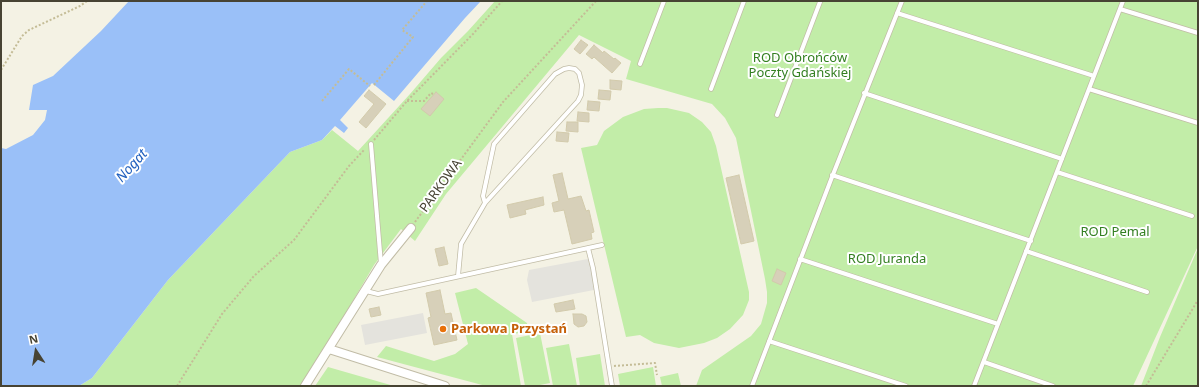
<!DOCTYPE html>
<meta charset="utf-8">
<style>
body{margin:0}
#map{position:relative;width:1199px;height:387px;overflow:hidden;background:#f4f2e4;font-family:"Noto Sans",sans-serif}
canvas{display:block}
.frame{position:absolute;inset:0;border:2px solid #474333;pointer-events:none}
.north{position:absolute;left:16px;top:331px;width:40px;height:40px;-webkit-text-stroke:3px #fff;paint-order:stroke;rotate:348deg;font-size:11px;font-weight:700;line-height:16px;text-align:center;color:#474333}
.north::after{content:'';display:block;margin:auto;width:14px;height:18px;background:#474333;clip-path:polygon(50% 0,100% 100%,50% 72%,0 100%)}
</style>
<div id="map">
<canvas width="1199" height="387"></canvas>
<div class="frame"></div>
<div class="north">N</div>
</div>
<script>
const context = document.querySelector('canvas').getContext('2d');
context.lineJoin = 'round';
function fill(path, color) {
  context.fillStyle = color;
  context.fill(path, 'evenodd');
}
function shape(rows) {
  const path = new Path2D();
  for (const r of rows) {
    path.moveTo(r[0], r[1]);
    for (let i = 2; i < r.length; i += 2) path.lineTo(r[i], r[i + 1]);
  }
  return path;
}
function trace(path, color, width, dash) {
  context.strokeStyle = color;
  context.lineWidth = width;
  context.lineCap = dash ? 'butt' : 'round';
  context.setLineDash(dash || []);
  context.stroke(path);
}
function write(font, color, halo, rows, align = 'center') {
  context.font = font + ' "Noto Sans",sans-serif';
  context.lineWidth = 4;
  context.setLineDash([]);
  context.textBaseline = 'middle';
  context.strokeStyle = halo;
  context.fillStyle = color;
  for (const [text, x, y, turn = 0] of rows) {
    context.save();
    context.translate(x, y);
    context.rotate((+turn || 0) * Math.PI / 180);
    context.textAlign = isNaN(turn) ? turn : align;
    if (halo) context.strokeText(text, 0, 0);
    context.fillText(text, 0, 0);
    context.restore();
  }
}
fill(shape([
 [495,1,1198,1,1198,246,1133,386,696,386,702,370,751,336,761,324,767,303,767,292,765,279,736,138,725,118,712,104,626,79,631,61,579,35,446,194,415,241,401,229,374,265,303,386,79,386,92,378,168,280,290,152,322,140,332,130,358,151,410,94,441,58,468,31],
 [658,108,667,108,689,113,702,122,711,132,716,146,749,292,749,300,743,315,730,329,717,338,704,343,679,348,654,343,640,335,626,337,581,148,597,145,604,131,623,117,644,109],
 [1198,248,1198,386,1141,386,1160,337],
 [476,288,527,323,528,332,512,334,521,386,486,386,377,357,386,346,434,361,455,354,468,344,455,293],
 [540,333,550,383,535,386,525,386,516,338],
 [569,344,577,386,553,386,546,348],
 [600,354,605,386,580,386,576,358],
 [328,367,394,386,315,386],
 [653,367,656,386,620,386,618,374],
 [678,373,681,386,662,386,660,377]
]), '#c2eda8');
fill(shape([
 [593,258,599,289,532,302,527,280,529,270],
 [423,313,427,333,365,345,361,325]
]), '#e4e3dd');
fill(shape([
 [129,1,481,1,465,18,394,101,372,83,340,120,348,128,344,133,335,126,322,140,290,152,168,280,92,378,79,386,1,386,1,148,6,149,33,135,45,120,47,110,29,110,33,85,53,76,101,31]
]), '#9ac0f8');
const building = shape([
 [581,40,588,45,580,54,574,49,581,40],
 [594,45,603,53,604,51,614,59,615,58,621,63,612,73,594,57,592,59,586,54,594,45],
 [610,80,622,81,621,90,610,89,610,80],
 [369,90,386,104,366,128,359,122,374,104,364,96,369,90],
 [599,90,611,91,610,100,598,99,599,90],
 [436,92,444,99,430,116,421,109,436,92],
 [588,101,600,102,599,111,587,110,588,101],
 [578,112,589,113,589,122,577,121,578,112],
 [567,122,578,122,578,132,566,131,567,122],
 [557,132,569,133,568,142,556,141,557,132],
 [562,173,568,199,581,196,586,211,589,210,594,232,591,233,592,239,572,244,564,210,554,212,552,203,559,201,553,175,562,173],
 [739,175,754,241,741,244,726,178,739,175],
 [543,197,544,205,525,210,526,214,510,218,507,205,543,197],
 [444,247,448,264,439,266,435,249,444,247],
 [777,269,786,273,781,285,772,281,777,269],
 [440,290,445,314,451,313,457,340,434,345,428,318,431,317,426,293,440,290],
 [573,300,575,309,556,312,554,304,573,300],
 [379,307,381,315,371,317,369,309,379,307],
 [573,314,582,314,586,316,587,322,584,326,578,327,574,324,573,314]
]);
fill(building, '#d7d0b9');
trace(building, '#d2caab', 1);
const service = shape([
 [1120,9,1198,33],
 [897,13,1094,76],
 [640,64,664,1],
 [711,89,744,1],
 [1089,89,1198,123],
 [864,93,1062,159],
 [777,115,820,2],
 [371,144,381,264],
 [1057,172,1192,216],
 [832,175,1031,241],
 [588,248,593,268,612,386],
 [1026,251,1147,292],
 [800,259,998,324],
 [458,276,461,244,485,203,578,101,581,95,582,85,579,73,575,69,569,68,564,69,555,74,494,144,483,196,485,203],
 [366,291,378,294,602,245],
 [769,341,906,386],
 [984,362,1053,386],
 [752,386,832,177,902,1],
 [974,386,1123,1]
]);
const minor = shape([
 [329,349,445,386],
 [305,386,381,265,411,228]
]);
trace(service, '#c1bca6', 5.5);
trace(minor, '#c1bca6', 10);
trace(shape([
 [1,70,22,36,29,30,80,6,87,1],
 [374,85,413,37,402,30,427,1],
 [322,101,349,69,370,86],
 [407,101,424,101,431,93,433,94],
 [374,140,407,101,473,34,502,1],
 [415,222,503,102,596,1],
 [614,366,655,363,657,375],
 [177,386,222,314,254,276,294,240,349,166,364,150],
 [1146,386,1198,300]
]), '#c4bc96', 2, [2, 2]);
trace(service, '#fff', 4);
trace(minor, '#fff', 8);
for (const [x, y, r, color] of [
 [443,329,4,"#e8710a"]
]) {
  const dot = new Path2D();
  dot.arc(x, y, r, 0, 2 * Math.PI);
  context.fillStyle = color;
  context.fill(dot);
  trace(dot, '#fff', 1.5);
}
write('13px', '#337f21', '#fff', [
 ["ROD Obrońców",800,58],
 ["Poczty Gdańskiej",800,73],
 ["ROD Pemal",1115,232],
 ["ROD Juranda",887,259]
]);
write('13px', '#474333', '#fff', [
 ["PARKOWA",441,186,-54]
]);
write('bold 13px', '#c56008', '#fff', [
 ["Parkowa Przystań",451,329]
], 'left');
write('italic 14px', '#2160be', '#fff', [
 ["Nogat",132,166,-48]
]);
</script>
